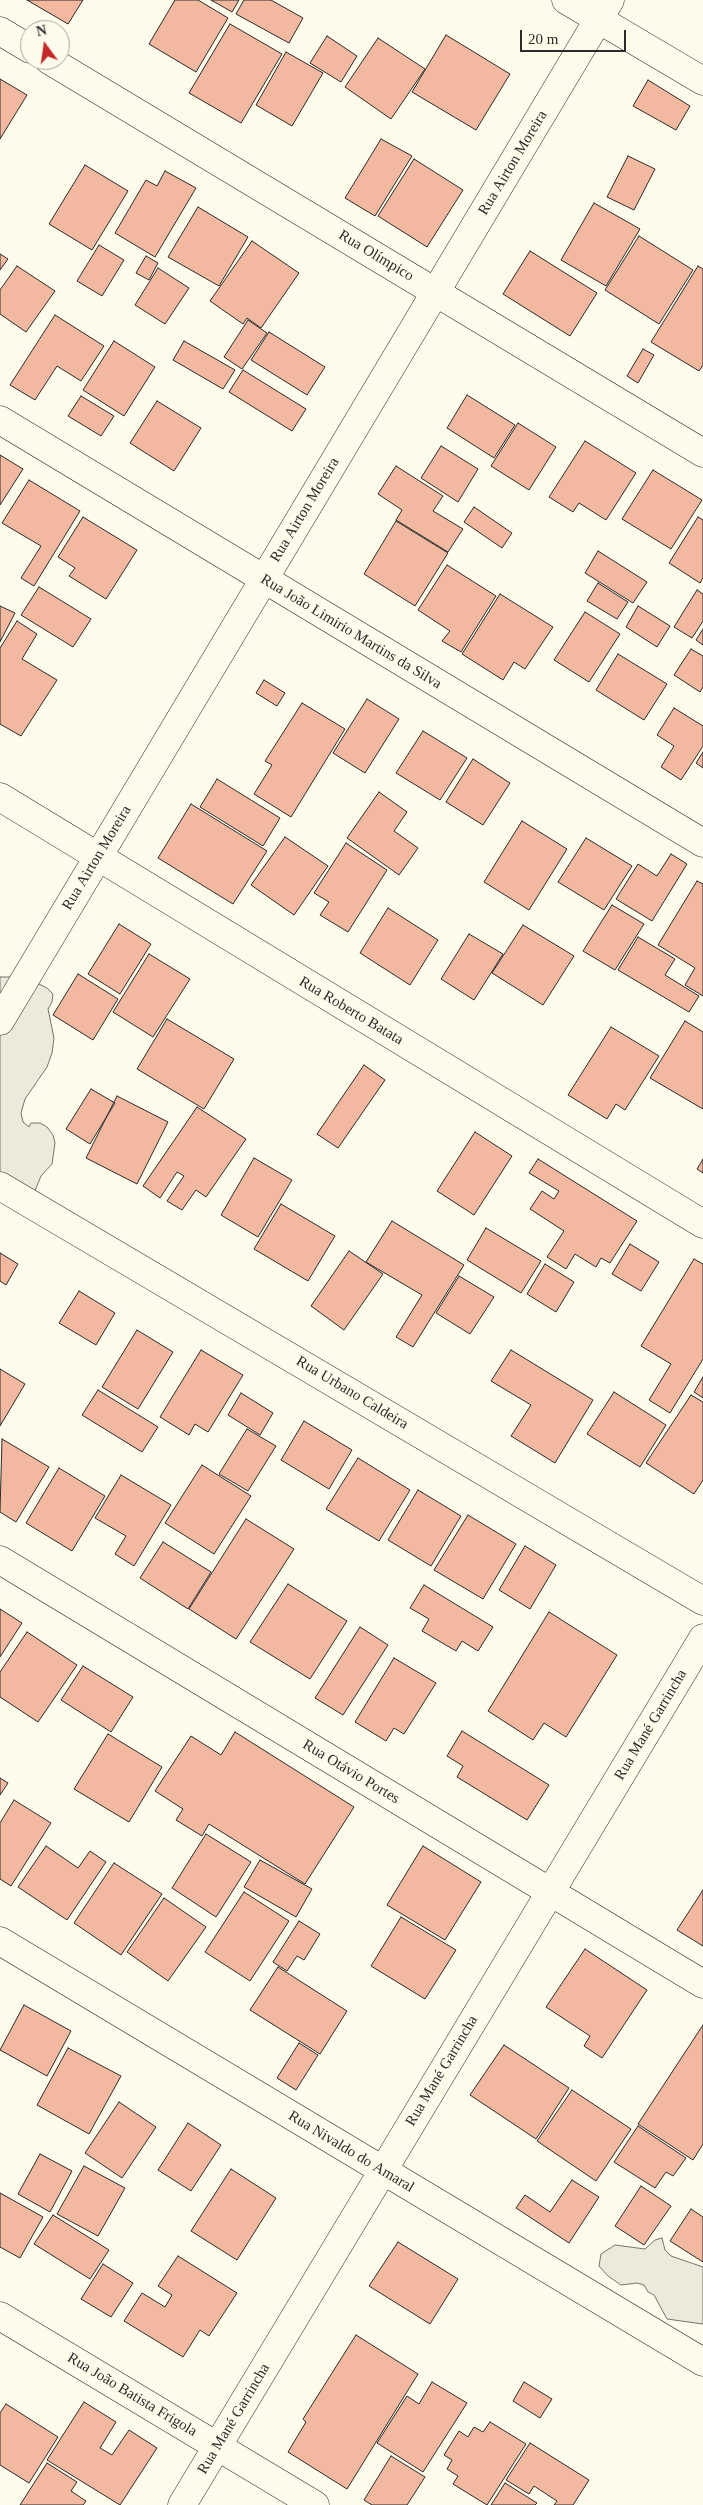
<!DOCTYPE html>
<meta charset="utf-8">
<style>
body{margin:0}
#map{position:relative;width:703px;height:2505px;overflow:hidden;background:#fdfbea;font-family:Georgia,serif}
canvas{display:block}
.north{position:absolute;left:20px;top:20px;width:50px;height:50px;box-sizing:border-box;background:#fdfbea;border:1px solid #a9a89e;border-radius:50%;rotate:346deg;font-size:14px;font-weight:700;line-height:20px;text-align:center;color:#2b2b2b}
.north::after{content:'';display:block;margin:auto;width:18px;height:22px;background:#c62828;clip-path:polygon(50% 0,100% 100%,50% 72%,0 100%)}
.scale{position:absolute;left:520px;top:30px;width:106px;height:22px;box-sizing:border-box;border:2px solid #2b2b2b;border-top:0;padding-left:6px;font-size:15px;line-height:18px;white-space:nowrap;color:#2b2b2b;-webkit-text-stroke:4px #fdfbea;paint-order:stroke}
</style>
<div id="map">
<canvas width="703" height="2505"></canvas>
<div class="north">N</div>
<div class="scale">20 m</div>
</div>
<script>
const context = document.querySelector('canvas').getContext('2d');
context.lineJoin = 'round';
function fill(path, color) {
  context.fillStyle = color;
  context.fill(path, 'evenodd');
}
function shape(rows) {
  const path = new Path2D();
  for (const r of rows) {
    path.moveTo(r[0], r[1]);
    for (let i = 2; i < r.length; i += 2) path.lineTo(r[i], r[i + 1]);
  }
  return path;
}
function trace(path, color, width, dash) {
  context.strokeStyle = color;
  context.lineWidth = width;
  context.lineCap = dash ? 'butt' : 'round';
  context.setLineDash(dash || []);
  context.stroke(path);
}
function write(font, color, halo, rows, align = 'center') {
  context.font = font + ' Georgia,serif';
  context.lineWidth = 4;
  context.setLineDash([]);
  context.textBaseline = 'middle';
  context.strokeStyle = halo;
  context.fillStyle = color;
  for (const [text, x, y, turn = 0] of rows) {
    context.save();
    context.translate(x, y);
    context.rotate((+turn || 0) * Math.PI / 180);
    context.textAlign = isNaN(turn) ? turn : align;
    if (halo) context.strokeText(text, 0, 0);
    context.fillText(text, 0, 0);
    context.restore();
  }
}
const green = shape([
 [0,977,18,977,33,981,47,988,53,994,52,1002,48,1009,54,1038,52,1053,47,1067,25,1099,21,1113,23,1122,29,1127,31,1123,40,1123,47,1127,53,1135,55,1143,52,1164,41,1176,34,1193,0,1177,0,977],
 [662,2238,665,2250,671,2256,703,2267,703,2324,667,2319,654,2295,648,2292,644,2285,637,2283,621,2285,608,2276,599,2266,601,2254,615,2245,645,2249,655,2240,662,2238]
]);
fill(green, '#ecebdb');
trace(green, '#74746e', 1);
const building = shape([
 [27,0,83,0,68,24,27,0],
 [175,0,198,0,228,18,196,72,149,44,175,0],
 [211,0,239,0,232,12,211,0],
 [244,0,271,0,303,18,289,43,236,14,244,0],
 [230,24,282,54,241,123,189,93,230,24],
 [446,35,510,74,476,130,412,92,446,35],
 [327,36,357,56,341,82,310,63,327,36],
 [378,38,425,69,391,119,345,87,378,38],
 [286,52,323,73,292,126,256,105,286,52],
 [0,79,27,95,0,139,0,79],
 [648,80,690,106,676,130,633,106,648,80],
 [381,139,412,156,375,216,345,198,381,139],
 [628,156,655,169,634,210,607,197,628,156],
 [414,159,463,190,427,247,378,216,414,159],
 [85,165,128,191,92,250,49,224,85,165],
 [165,171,196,188,155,257,115,233,146,180,157,186,165,171],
 [594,203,640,229,606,286,561,260,594,203],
 [198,207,248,237,219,286,168,257,198,207],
 [639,236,693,270,659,324,605,290,639,236],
 [252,241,299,273,261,328,247,318,243,324,210,301,252,241],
 [99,245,124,260,102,296,77,281,99,245],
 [530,251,597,293,570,336,503,294,530,251],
 [0,254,8,259,0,270,0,254],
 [146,256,158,263,149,280,136,273,146,256],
 [17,266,55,291,26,332,0,314,0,290,17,266],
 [698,266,703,269,703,365,699,371,651,342,698,266],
 [158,268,189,288,165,324,135,305,158,268],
 [55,315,104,346,81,381,57,366,35,400,10,385,55,315],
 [248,320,267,333,242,369,224,357,248,320],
 [269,332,325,367,307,395,251,360,269,332],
 [114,341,155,367,124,416,83,390,114,341],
 [184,341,235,370,223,389,173,360,184,341],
 [643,349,654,355,638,383,627,376,643,349],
 [243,370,306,409,292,431,229,392,243,370],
 [467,395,515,425,494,458,447,428,467,395],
 [81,396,114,416,101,436,68,416,81,396],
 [157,401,201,428,174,471,130,443,157,401],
 [518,423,556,447,529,490,491,466,518,423],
 [585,441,636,473,606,520,579,503,573,512,549,497,585,441],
 [441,446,478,469,458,502,421,478,441,446],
 [0,455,23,469,0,505,0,455],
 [396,466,443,496,433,511,463,529,448,552,396,520,402,510,378,494,396,466],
 [653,470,702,500,671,549,622,519,653,470],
 [29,480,80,511,34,586,21,578,41,546,2,523,29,480],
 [474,507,512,533,502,548,464,522,474,507],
 [83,517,137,550,106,599,69,576,75,568,58,557,83,517],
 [698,517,703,520,703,578,700,583,669,563,698,517],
 [396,521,448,553,415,606,364,574,396,521],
 [598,551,647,582,633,603,585,573,598,551],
 [447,565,496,596,461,652,442,641,450,631,418,610,447,565],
 [598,583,628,602,617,619,587,601,598,583],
 [39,587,91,619,73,647,21,615,39,587],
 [697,590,703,594,703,621,692,638,674,627,697,590],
 [500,594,553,627,525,669,514,662,503,680,462,654,500,594],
 [0,606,15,613,0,642,0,606],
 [638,606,670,626,657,647,626,627,638,606],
 [585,612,620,634,589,682,554,660,585,612],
 [17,621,37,634,22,659,57,680,21,736,0,724,0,648,17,621],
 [703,629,703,645,696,640,703,629],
 [691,649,703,656,703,687,700,692,674,675,691,649],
 [618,654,667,684,644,720,596,690,618,654],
 [264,680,285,693,277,706,256,693,264,680],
 [367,699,399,719,365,773,333,753,367,699],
 [302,703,345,729,291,817,254,794,272,765,265,761,302,703],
 [674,708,703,726,703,746,681,780,661,767,674,746,657,735,674,708],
 [423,731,467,758,440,800,396,773,423,731],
 [703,752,703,768,696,763,703,752],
 [473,759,510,783,483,825,446,802,473,759],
 [217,779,280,818,263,846,200,807,217,779],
 [379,792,407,812,394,831,418,848,399,875,347,838,379,792],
 [191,804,267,851,233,904,158,858,191,804],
 [522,821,567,849,529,910,484,882,522,821],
 [285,837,328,866,294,915,251,885,285,837],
 [586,838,632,866,604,910,558,882,586,838],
 [346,843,387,870,348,932,320,915,329,902,314,893,346,843],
 [671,854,687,864,652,921,616,899,638,864,657,876,671,854],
 [697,881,703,884,703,996,685,985,695,968,658,945,697,881],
 [612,905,644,924,615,970,583,951,612,905],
 [388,908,438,940,410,985,360,953,388,908],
 [119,924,151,944,120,994,88,974,119,924],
 [523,925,574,956,543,1005,492,973,523,925],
 [469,934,503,954,474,1000,441,979,469,934],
 [638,937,675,959,665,975,699,996,689,1012,618,970,638,937],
 [149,954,190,979,153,1037,113,1012,149,954],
 [78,974,118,999,93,1040,53,1015,78,974],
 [167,1019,234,1059,204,1109,137,1069,167,1019],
 [685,1021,703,1032,703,1109,650,1078,685,1021],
 [611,1027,659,1056,625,1110,616,1104,607,1119,568,1095,611,1027],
 [364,1065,385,1080,338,1148,317,1134,364,1065],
 [91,1089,115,1103,90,1144,66,1129,91,1089],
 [117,1096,168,1122,137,1184,86,1158,117,1096],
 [197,1107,246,1139,206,1197,196,1190,182,1210,167,1201,184,1176,177,1172,160,1198,143,1186,197,1107],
 [475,1132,512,1156,474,1215,437,1191,475,1132],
 [254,1158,292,1180,258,1237,221,1215,254,1158],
 [538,1159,637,1221,610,1263,601,1258,596,1267,575,1254,566,1269,547,1257,564,1231,530,1209,542,1191,554,1199,559,1191,529,1173,538,1159],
 [703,1159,703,1173,697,1169,703,1159],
 [281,1204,335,1236,308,1281,254,1249,281,1204],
 [392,1221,464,1265,413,1347,396,1337,422,1295,366,1262,392,1221],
 [486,1228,541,1261,521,1293,467,1260,486,1228],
 [630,1244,659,1262,641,1291,612,1274,630,1244],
 [349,1251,383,1274,344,1330,311,1306,349,1251],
 [0,1253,18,1264,6,1285,0,1281,0,1253],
 [694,1259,703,1264,703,1359,670,1413,649,1400,671,1364,641,1346,694,1259],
 [545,1264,574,1282,556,1312,527,1294,545,1264],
 [459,1276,494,1297,470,1334,436,1313,459,1276],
 [79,1291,115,1313,96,1345,59,1323,79,1291],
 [137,1330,173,1352,138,1409,102,1387,137,1330],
 [201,1350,243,1375,208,1432,195,1424,189,1435,160,1417,201,1350],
 [511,1350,593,1400,555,1463,511,1436,531,1405,491,1381,511,1350],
 [0,1369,25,1384,0,1426,0,1369],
 [703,1377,703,1398,694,1392,703,1377],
 [98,1390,158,1427,142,1452,82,1415,98,1390],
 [614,1392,666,1425,640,1467,587,1434,614,1392],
 [241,1393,273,1413,260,1435,228,1415,241,1393],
 [691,1395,703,1402,703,1480,694,1494,646,1463,691,1395],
 [304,1421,352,1450,329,1489,281,1460,304,1421],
 [247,1429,276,1446,248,1491,219,1474,247,1429],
 [2,1439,49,1467,16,1522,0,1512,2,1439],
 [358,1458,410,1490,379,1541,326,1509,358,1458],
 [202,1465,251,1496,214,1554,165,1523,202,1465],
 [59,1468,105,1496,72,1551,26,1523,59,1468],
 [121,1475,171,1505,134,1566,115,1554,126,1536,95,1518,121,1475],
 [418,1490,461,1516,431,1566,388,1540,418,1490],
 [468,1515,516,1544,483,1599,434,1570,468,1515],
 [246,1519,294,1549,236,1639,189,1609,246,1519],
 [163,1542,211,1572,188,1609,140,1578,163,1542],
 [525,1546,556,1565,530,1609,499,1590,525,1546],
 [288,1584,347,1621,310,1679,250,1642,288,1584],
 [424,1585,493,1627,478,1651,462,1641,456,1651,422,1631,429,1619,410,1608,424,1585],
 [0,1609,22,1623,0,1657,0,1609],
 [549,1612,617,1655,566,1737,544,1723,533,1740,488,1711,549,1612],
 [360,1627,388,1645,343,1715,315,1698,360,1627],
 [27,1632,77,1665,38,1722,0,1697,0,1672,27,1632],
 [394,1658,436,1683,404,1734,394,1728,386,1741,355,1722,394,1658],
 [83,1666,133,1697,111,1732,61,1700,83,1666],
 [462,1731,549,1785,527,1820,457,1777,463,1766,447,1756,462,1731],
 [235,1732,354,1807,305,1884,209,1824,202,1836,176,1820,183,1809,155,1791,191,1736,221,1755,235,1732],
 [108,1734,162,1767,129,1822,74,1789,108,1734],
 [0,1778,8,1783,0,1795,0,1778],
 [14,1800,51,1823,11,1886,0,1879,0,1823,14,1800],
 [206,1834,251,1862,216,1917,172,1888,206,1834],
 [46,1846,78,1868,90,1851,106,1862,67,1920,18,1887,46,1846],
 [423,1846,481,1882,445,1940,387,1905,423,1846],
 [260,1860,312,1889,296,1917,244,1887,260,1860],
 [114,1863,162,1894,121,1955,74,1923,114,1863],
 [703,1890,703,1946,677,1930,703,1890],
 [244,1892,289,1921,250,1981,205,1952,244,1892],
 [164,1898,206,1927,168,1981,127,1952,164,1898],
 [401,1917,456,1950,425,1999,371,1966,401,1917],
 [299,1921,320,1934,304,1960,297,1956,287,1971,273,1962,299,1921],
 [585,1949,647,1990,602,2058,584,2046,590,2036,546,2007,585,1949],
 [278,1967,347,2011,320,2054,250,2010,278,1967],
 [24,2005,71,2031,47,2076,0,2050,24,2005],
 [703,2025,703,2144,693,2160,638,2124,703,2025],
 [299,2043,318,2055,296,2090,277,2078,299,2043],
 [504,2045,569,2088,536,2139,470,2095,504,2045],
 [68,2048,121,2076,89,2134,37,2105,68,2048],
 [572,2090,631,2129,596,2181,537,2141,572,2090],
 [119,2102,156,2127,122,2178,85,2153,119,2102],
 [188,2123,221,2145,191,2191,158,2170,188,2123],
 [638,2126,686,2158,673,2176,666,2172,655,2188,614,2162,638,2126],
 [40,2154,72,2171,50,2212,18,2194,40,2154],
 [84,2166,125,2188,98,2236,57,2214,84,2166],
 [231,2169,276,2198,237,2260,191,2231,231,2169],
 [572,2180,599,2197,569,2243,516,2208,525,2195,550,2212,572,2180],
 [641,2186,671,2206,644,2245,615,2226,641,2186],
 [0,2193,43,2217,20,2258,0,2247,0,2193],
 [691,2209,703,2217,703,2262,670,2241,691,2209],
 [53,2215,109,2250,90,2279,34,2244,53,2215],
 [398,2242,458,2279,430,2324,369,2286,398,2242],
 [178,2256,237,2293,209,2336,200,2330,183,2357,124,2321,142,2293,165,2307,172,2295,158,2286,178,2256],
 [103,2264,133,2283,111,2317,81,2299,103,2264],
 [356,2335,418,2374,347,2489,288,2452,306,2422,303,2419,356,2335],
 [432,2382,467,2403,423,2472,377,2443,407,2396,419,2404,432,2382],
 [524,2382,552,2399,540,2418,513,2401,524,2382],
 [84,2402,116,2422,100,2448,112,2455,129,2430,157,2448,120,2505,47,2460,84,2402],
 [6,2404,58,2437,29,2483,0,2465,0,2413,6,2404],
 [490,2422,526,2444,487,2505,453,2484,458,2476,447,2469,452,2460,444,2455,459,2431,468,2437,474,2427,483,2432,490,2422],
 [530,2443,589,2480,573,2505,554,2505,557,2501,534,2486,529,2494,506,2480,530,2443],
 [391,2456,425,2477,407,2505,372,2505,364,2500,391,2456],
 [47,2463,77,2482,71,2491,86,2501,83,2505,20,2505,47,2463],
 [505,2483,537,2503,535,2505,491,2505,505,2483]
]);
fill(building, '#f2b8a0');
trace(building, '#2b2b2b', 1);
const minor = shape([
 [566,0,703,81],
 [0,31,30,49],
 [49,60,703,453],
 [0,420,703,843],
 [0,797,703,1224],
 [0,1021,610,0],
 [0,1186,703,1601],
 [0,1560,703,1984],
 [0,1941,703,2362],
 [0,2316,315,2505],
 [182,2505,703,1638]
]);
trace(minor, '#2b2b2b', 29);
trace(minor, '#fdfbea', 28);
write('15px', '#2b2b2b', '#fdfbea', [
 ["Rua Airton Moreira",513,163,-59],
 ["Rua Olímpico",376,256,31],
 ["Rua Airton Moreira",305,510,-59],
 ["Rua João Limirio Martins da Silva",351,632,31],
 ["Rua Airton Moreira",97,858,-59],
 ["Rua Roberto Batata",351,1011,31],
 ["Rua Urbano Caldeira",352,1393,31],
 ["Rua Mané Garrincha",651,1725,-59],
 ["Rua Otávio Portes",351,1772,31],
 ["Rua Mané Garrincha",442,2071,-59],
 ["Rua Nivaldo do Amaral",351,2152,31],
 ["Rua João Batista Frigola",132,2395,31],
 ["Rua Mané Garrincha",234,2419,-59]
]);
</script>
